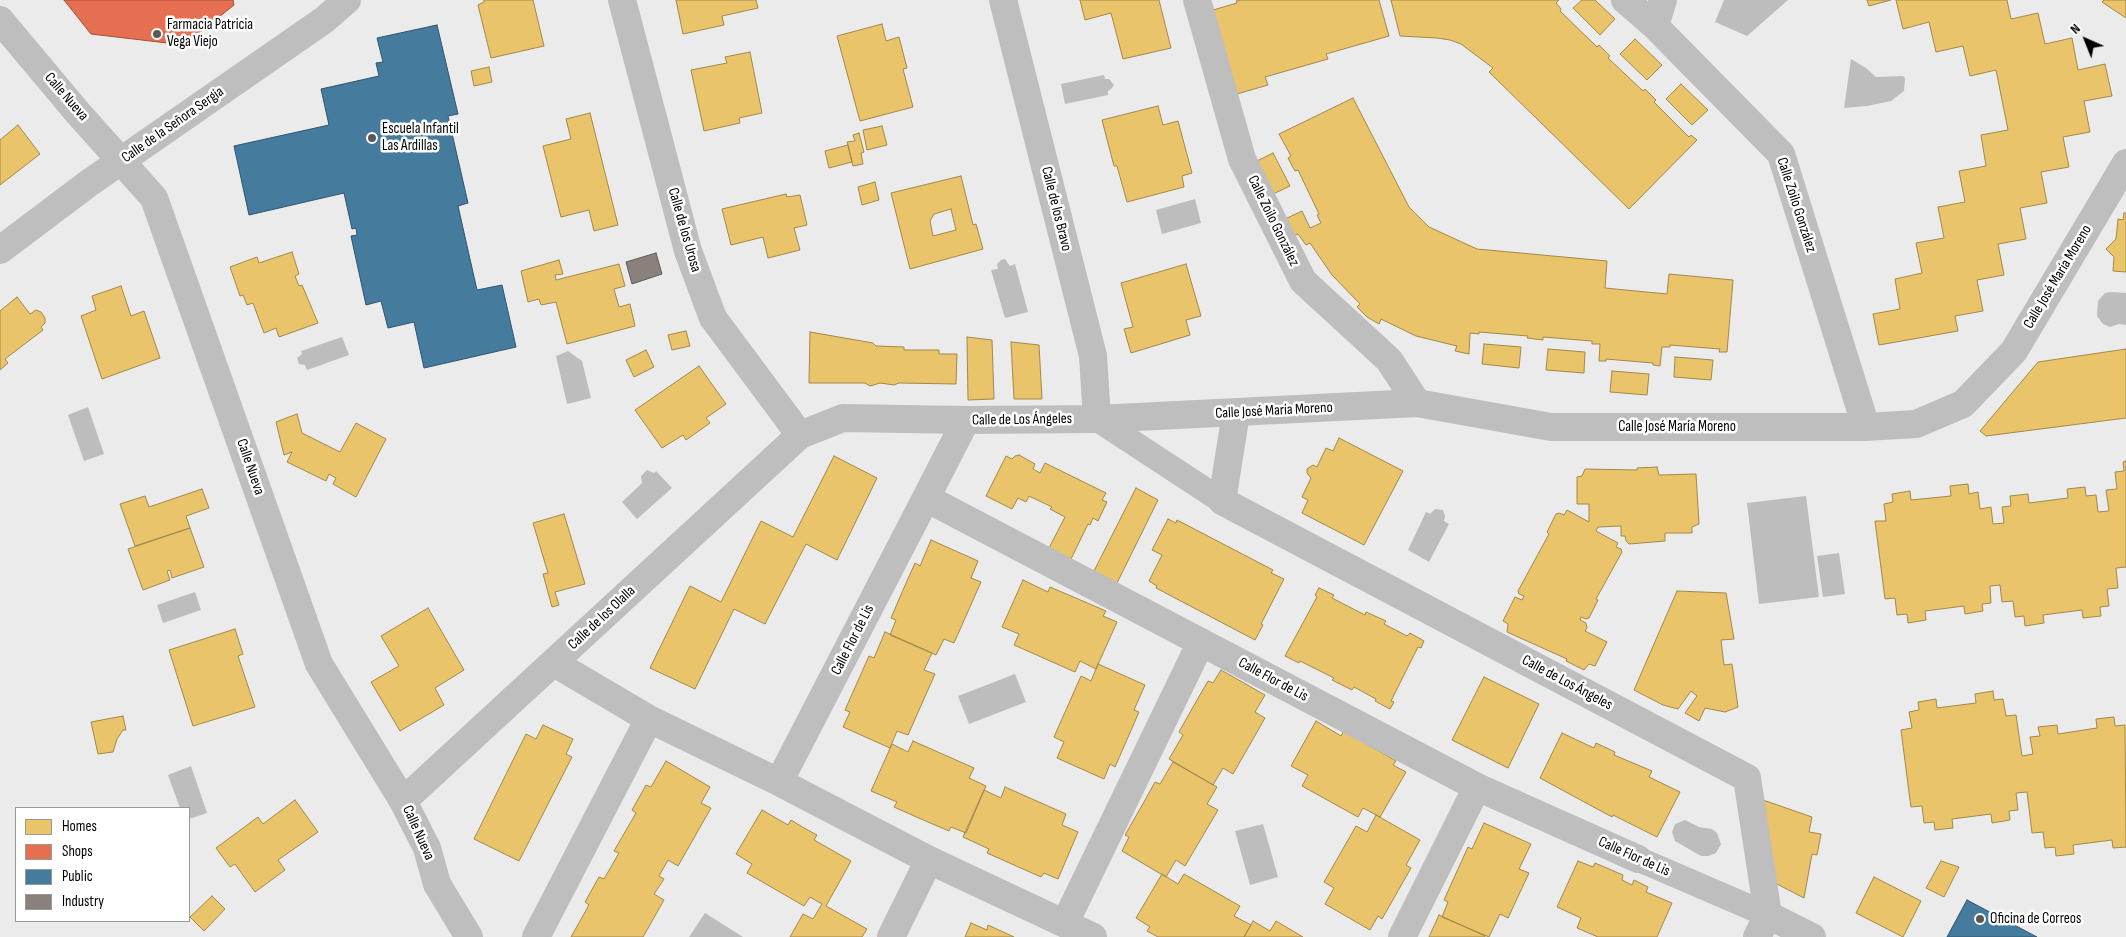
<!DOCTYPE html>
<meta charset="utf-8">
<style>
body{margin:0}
#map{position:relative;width:2126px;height:937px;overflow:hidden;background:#fff;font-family:"Sofia Sans Condensed",sans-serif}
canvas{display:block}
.legend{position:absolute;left:15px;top:807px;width:175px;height:115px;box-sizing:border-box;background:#fff;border:1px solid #999;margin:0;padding:6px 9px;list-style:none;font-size:15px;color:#000}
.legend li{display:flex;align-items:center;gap:10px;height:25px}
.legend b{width:25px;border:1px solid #999}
.north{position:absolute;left:2061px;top:15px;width:50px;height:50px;-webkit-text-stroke:4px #fff;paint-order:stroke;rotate:316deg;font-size:14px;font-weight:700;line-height:20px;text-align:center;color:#000}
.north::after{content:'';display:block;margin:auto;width:18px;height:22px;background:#000;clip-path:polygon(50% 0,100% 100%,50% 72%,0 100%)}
</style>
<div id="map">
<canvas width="2126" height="937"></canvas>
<ul class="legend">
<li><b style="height:14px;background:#e9c46a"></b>Homes</li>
<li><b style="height:14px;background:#e76f51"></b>Shops</li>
<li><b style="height:14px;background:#457b9d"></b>Public</li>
<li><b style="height:14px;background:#8a817c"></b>Industry</li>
</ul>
<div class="north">N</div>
</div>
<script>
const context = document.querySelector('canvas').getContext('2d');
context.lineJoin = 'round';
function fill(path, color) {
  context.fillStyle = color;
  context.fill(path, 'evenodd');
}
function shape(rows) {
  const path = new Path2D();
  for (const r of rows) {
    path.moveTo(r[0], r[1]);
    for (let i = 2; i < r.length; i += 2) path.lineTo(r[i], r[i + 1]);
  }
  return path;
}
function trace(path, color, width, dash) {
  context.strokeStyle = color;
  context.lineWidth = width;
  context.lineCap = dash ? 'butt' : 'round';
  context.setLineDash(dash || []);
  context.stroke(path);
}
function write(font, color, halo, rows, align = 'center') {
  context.font = font + ' "Sofia Sans Condensed",sans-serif';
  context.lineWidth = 5;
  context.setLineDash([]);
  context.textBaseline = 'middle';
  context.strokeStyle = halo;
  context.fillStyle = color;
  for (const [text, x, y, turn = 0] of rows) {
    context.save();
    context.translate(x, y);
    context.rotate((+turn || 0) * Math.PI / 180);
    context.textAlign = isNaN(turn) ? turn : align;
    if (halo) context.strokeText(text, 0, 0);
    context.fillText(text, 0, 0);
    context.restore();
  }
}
fill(shape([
 [0,0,2126,0,2126,937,0,937],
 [16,808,189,808,189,921,16,921]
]), '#ebebeb');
fill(shape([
 [1724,0,1788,0,1747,36,1715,22],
 [1851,59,1866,68,1876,77,1903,76,1905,78,1904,91,1891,101,1867,106,1844,108],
 [1104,75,1105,79,1109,79,1114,85,1111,89,1108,91,1108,95,1065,104,1061,84],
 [1195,199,1201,223,1162,234,1156,210],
 [1005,259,1010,266,1015,264,1028,312,1005,318,991,270,998,269,997,264,1001,260],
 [2110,292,2126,293,2126,325,2119,324,2110,327,2103,324,2097,316,2098,301,2105,293],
 [342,337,349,355,307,370,305,365,299,364,297,358,302,354,301,351],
 [568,351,582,361,591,398,567,404,556,356],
 [88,407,104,454,84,461,68,415],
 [647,470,654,473,656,471,672,488,637,519,622,502,642,483,641,476],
 [1806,496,1819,597,1759,604,1747,503],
 [1435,509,1443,510,1445,516,1444,521,1449,524,1429,562,1408,550,1426,512,1430,514],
 [1839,553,1845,594,1823,597,1817,556],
 [195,592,201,610,163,623,157,605],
 [1015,674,1026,702,969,724,958,696],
 [191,766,207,813,189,819,189,808,180,808,168,775],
 [1685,820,1699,827,1712,829,1717,833,1721,844,1716,853,1708,856,1701,856,1675,841,1672,832,1675,824],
 [1263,824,1278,877,1250,885,1235,831],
 [705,913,743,937,689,937]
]), '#bdbdbd');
const homes = shape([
 [484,0,533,0,544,46,491,58,478,5,484,2,484,0],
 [676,0,756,0,758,8,722,16,724,25,683,34,676,0],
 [1080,0,1159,0,1171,48,1123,59,1111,13,1085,20,1080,0],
 [1240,0,1379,0,1389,36,1326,54,1328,59,1265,77,1268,85,1237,94,1213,10,1237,3,1236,1,1240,0],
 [1391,0,1559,0,1556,3,1561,9,1560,11,1597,47,1599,45,1610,56,1608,58,1643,91,1645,89,1656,100,1654,102,1689,137,1691,135,1697,140,1629,209,1489,72,1493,68,1461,44,1450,40,1437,38,1400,36,1391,0],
 [1582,0,1595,0,1615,19,1600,35,1573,8,1582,0],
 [1867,0,1891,0,1869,6,1867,0],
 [1896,0,2007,0,2011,19,2038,13,2045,44,2072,38,2078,70,2105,64,2112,96,2084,101,2090,132,2063,137,2069,167,2041,172,2047,203,2020,208,2026,239,1998,244,2004,275,1977,280,1983,311,1955,316,1958,331,1879,345,1873,314,1900,309,1895,279,1922,273,1916,243,1944,238,1938,207,1965,202,1959,171,1986,166,1981,135,2008,130,1996,70,1970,76,1963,46,1936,52,1929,22,1903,29,1896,0],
 [2104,0,2126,0,2126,18,2102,2,2104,0],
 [882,24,886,41,899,37,907,68,903,69,913,107,860,121,837,36,882,24],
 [1635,39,1662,65,1647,80,1620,54,1635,39],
 [750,52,762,113,739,118,740,123,704,131,691,70,727,63,725,57,750,52],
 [489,67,492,82,474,86,471,71,489,67],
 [1681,84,1708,110,1692,125,1666,99,1681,84],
 [1353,98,1409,207,1429,227,1477,249,1607,261,1605,288,1667,294,1669,274,1733,280,1727,352,1719,352,1720,349,1670,345,1670,347,1662,347,1660,366,1653,365,1653,363,1606,359,1606,361,1599,361,1600,344,1592,344,1592,341,1543,337,1543,340,1527,338,1528,336,1479,332,1479,334,1470,333,1469,354,1455,351,1457,346,1416,336,1381,319,1379,324,1367,317,1357,307,1360,304,1332,275,1310,243,1306,245,1298,234,1292,237,1283,220,1302,211,1310,228,1321,223,1317,215,1319,214,1298,170,1295,171,1288,158,1291,156,1279,134,1353,98],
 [1158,106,1163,125,1178,121,1192,173,1182,176,1184,187,1127,202,1117,166,1114,166,1102,120,1158,106],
 [590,113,618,225,594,231,589,210,561,217,543,146,571,139,566,119,590,113],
 [18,125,40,154,0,185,0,140,18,125],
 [882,126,887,145,867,150,863,130,882,126],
 [859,133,864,152,861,153,863,164,853,166,847,142,855,141,853,135,859,133],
 [848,145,852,162,829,168,825,151,848,145],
 [1273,153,1290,186,1271,195,1255,162,1273,153],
 [961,176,973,225,976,224,983,249,910,269,891,193,961,176],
 [951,209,956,230,933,236,930,221,934,214,951,209],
 [875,182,879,200,862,205,858,187,875,182],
 [786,194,787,197,800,195,807,225,794,228,800,250,768,258,763,237,731,245,722,209,786,194],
 [2124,213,2126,213,2126,272,2113,271,2114,257,2106,249,2116,239,2118,219,2123,220,2124,213],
 [292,252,299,274,295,276,299,286,302,285,318,323,279,337,276,328,264,333,253,303,247,305,243,295,240,296,230,267,257,257,259,263,292,252],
 [559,260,563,274,555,275,556,280,619,264,625,286,614,289,619,307,630,304,635,326,567,344,556,302,541,305,539,299,528,302,521,271,559,260],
 [1186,264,1201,316,1186,320,1190,335,1131,353,1124,329,1133,327,1121,283,1186,264],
 [121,286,131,316,144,311,160,358,102,379,81,316,96,310,92,296,121,286],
 [17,297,30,314,36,310,41,312,45,318,45,323,41,327,43,330,5,359,8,363,0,370,0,311,17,297],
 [686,331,690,346,672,350,668,335,686,331],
 [810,332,873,343,876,346,904,347,904,350,939,350,939,354,957,354,956,384,899,383,894,385,880,383,870,386,865,383,809,383,810,332],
 [967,337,992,340,994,399,968,400,967,337],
 [1011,342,1039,345,1042,399,1014,399,1011,342],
 [1484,344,1521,347,1519,368,1482,364,1484,344],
 [1548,349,1585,352,1584,373,1546,370,1548,349],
 [2126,349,2126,418,1986,436,1980,431,2038,362,2126,349],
 [646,350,654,367,634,377,626,360,646,350],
 [1675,357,1713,360,1711,380,1674,377,1675,357],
 [699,366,726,404,706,418,710,423,686,440,683,435,662,448,635,410,699,366],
 [1612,371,1649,374,1647,395,1610,392,1612,371],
 [297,414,302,433,340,452,356,423,386,439,356,497,333,484,336,478,329,474,326,481,287,462,292,452,284,455,276,422,297,414],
 [1339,438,1403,471,1364,545,1302,513,1308,500,1302,497,1311,478,1307,473,1307,469,1313,465,1317,467,1326,448,1333,451,1339,438],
 [1019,455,1035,464,1033,469,1040,473,1045,463,1106,493,1102,500,1107,502,1098,521,1093,518,1090,525,1088,524,1071,559,1049,548,1065,517,1050,509,1052,507,1029,496,1026,502,1018,498,1012,509,986,496,1006,456,1012,459,1015,456,1019,455],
 [834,456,877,478,837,560,806,544,765,624,734,609,695,689,650,668,690,586,721,602,761,521,793,537,834,456],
 [2126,461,2126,567,2116,568,2118,588,2107,589,2109,606,2100,607,2101,616,2083,618,2082,610,2043,615,2044,623,2025,626,2024,616,2015,617,2013,601,2002,602,2000,585,1990,586,1991,603,1982,604,1983,611,1965,614,1964,606,1925,611,1926,620,1908,623,1907,614,1897,615,1895,598,1885,599,1875,521,1886,521,1884,504,1893,502,1892,494,1910,491,1911,500,1951,496,1950,486,1968,484,1969,494,1978,492,1980,509,1991,507,1993,524,2004,523,2002,507,2011,506,2010,496,2028,494,2029,503,2068,498,2067,489,2085,487,2086,496,2096,495,2098,512,2109,511,2106,490,2117,489,2115,472,2124,471,2123,462,2126,461],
 [1657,467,1659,475,1696,474,1699,524,1692,527,1692,533,1665,533,1665,541,1629,544,1626,541,1625,536,1621,536,1621,526,1598,527,1596,531,1618,543,1616,547,1621,549,1622,552,1596,599,1598,600,1589,618,1586,619,1581,617,1580,620,1586,623,1587,628,1585,631,1607,642,1595,666,1589,664,1584,670,1566,661,1567,659,1507,632,1508,624,1503,621,1515,597,1522,600,1524,596,1519,594,1518,591,1549,534,1547,532,1556,514,1559,513,1564,515,1567,510,1589,522,1589,504,1577,504,1577,477,1582,476,1585,469,1637,470,1637,468,1657,467],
 [1136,488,1158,500,1117,583,1094,571,1136,488],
 [202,489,209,508,186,516,190,528,135,546,120,504,145,496,149,507,202,489],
 [564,514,585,584,555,592,559,605,552,607,543,574,548,573,533,523,564,514],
 [1168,519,1176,523,1177,520,1273,570,1271,573,1284,579,1261,624,1263,625,1255,640,1156,588,1157,586,1149,581,1162,555,1152,550,1168,519],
 [190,528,204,567,172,578,170,570,167,571,170,580,143,590,128,549,190,528],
 [931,540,978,561,971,578,981,582,954,643,944,639,936,655,890,635,896,620,891,618,903,590,915,563,920,566,931,540],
 [1023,580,1048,592,1050,587,1106,611,1103,616,1117,622,1096,669,1080,661,1075,672,1014,645,1019,634,1002,627,1023,580],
 [1319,588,1334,595,1332,598,1365,615,1366,612,1386,621,1384,624,1407,636,1410,633,1424,641,1421,648,1418,647,1391,701,1394,702,1390,709,1375,701,1376,699,1354,687,1352,690,1332,680,1334,678,1300,661,1299,663,1285,656,1317,597,1315,595,1319,588],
 [1677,591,1726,593,1734,639,1721,640,1724,665,1732,664,1738,707,1725,712,1705,708,1699,721,1685,713,1697,696,1691,691,1678,709,1663,705,1634,690,1677,591],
 [428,608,464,670,435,688,444,705,400,731,371,682,399,666,381,636,428,608],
 [235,629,243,654,238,656,255,707,193,726,169,650,235,629],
 [885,632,932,653,924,670,935,674,908,735,897,731,890,748,843,727,850,712,845,710,869,656,874,658,885,632],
 [1098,664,1145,685,1134,710,1139,712,1115,767,1110,764,1104,779,1057,758,1064,742,1054,737,1081,676,1091,681,1098,664],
 [1221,670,1265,695,1255,712,1265,718,1233,774,1223,768,1213,785,1169,759,1183,735,1179,732,1193,707,1208,681,1213,683,1221,670],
 [1484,677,1539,704,1508,768,1452,740,1484,677],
 [1993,691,1994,700,2003,699,2006,716,2016,715,2022,756,2033,754,2030,737,2040,736,2038,727,2057,725,2058,734,2097,728,2096,719,2114,717,2115,726,2125,725,2126,847,2113,848,2112,840,2073,845,2074,854,2056,856,2055,847,2045,848,2043,832,2032,833,2027,792,2016,793,2018,810,2009,811,2010,820,1992,823,1991,814,1952,819,1953,828,1935,830,1934,822,1924,823,1922,806,1911,807,1910,800,1901,730,1912,728,1909,712,1919,710,1918,702,1936,699,1937,708,1976,703,1975,694,1993,691],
 [123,716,126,730,123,730,117,739,113,752,98,754,91,722,123,716],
 [1316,721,1341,736,1344,731,1396,761,1393,765,1406,772,1380,817,1363,808,1358,817,1302,786,1308,775,1291,766,1316,721],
 [543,725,573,739,566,754,572,757,519,861,474,839,526,734,536,739,543,725],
 [1562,733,1594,748,1596,743,1615,752,1614,755,1652,771,1649,777,1680,792,1657,837,1613,815,1612,817,1540,778,1562,733],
 [913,741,974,768,969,778,986,786,966,833,951,827,949,831,921,819,894,807,897,802,871,791,892,744,908,752,913,741],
 [666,761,710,787,701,803,711,808,678,866,668,860,659,876,664,879,654,894,664,900,643,937,571,937,589,905,585,902,599,877,604,879,619,853,614,851,636,813,632,810,646,785,651,787,666,761],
 [1173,762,1217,787,1207,804,1218,810,1185,866,1176,860,1166,877,1122,851,1129,837,1125,835,1144,802,1155,782,1160,784,1173,762],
 [1005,787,1066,814,1062,825,1078,832,1058,879,1044,873,1041,877,987,853,989,849,963,837,984,790,1001,798,1005,787],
 [295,800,318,832,278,860,285,870,255,892,235,864,230,867,216,848,258,817,263,824,295,800],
 [1763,800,1812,817,1809,832,1821,834,1817,855,1812,854,1804,898,1771,881,1763,800],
 [762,810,788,825,791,820,804,828,817,835,814,840,851,861,826,906,867,929,862,937,790,937,803,914,813,919,822,904,810,897,804,906,747,873,752,864,736,854,762,810],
 [1376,815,1420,840,1406,865,1411,868,1382,919,1378,916,1370,930,1325,904,1334,888,1324,882,1356,826,1367,832,1376,815],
 [1484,823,1531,844,1519,869,1529,873,1508,918,1500,914,1489,937,1442,917,1448,902,1444,900,1468,847,1472,849,1484,823],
 [1578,861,1593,867,1595,863,1623,875,1622,880,1632,885,1634,880,1648,887,1646,892,1672,903,1657,937,1598,937,1577,928,1581,918,1557,907,1578,861],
 [1941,861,1959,867,1944,897,1926,888,1941,861],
 [1162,874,1178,884,1184,874,1240,906,1234,916,1251,925,1244,937,1158,937,1147,931,1150,927,1136,918,1162,874],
 [1874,877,1921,901,1903,937,1856,913,1874,877],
 [212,896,225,909,204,931,190,917,212,896],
 [1439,915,1485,936,1485,937,1429,937,1439,915],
 [1253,921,1270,931,1276,921,1303,937,1244,937,1253,921],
 [971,923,987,930,988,925,1014,937,965,937,971,923]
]);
fill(homes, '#e9c46a');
trace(homes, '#a3894a', 1);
const shops = shape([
 [64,0,233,0,234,5,184,45,91,34,64,0]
]);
fill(shops, '#e76f51');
trace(shops, '#a24e39', 1);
const public = shape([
 [437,25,458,114,448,116,468,203,458,206,477,290,502,285,516,347,424,368,414,322,388,328,381,301,366,305,351,236,357,235,356,228,352,229,344,193,249,215,234,146,329,125,321,89,379,76,376,63,383,62,377,38,437,25],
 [1967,900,2037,937,1947,937,1967,900]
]);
fill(public, '#457b9d');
trace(public, '#30566e', 1);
const industry = shape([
 [656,253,662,274,632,284,626,262,656,253]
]);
fill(industry, '#8a817c');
trace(industry, '#615a57', 1);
trace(shape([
 [1097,419,1222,501],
 [1638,859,1768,915]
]), '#bebebe', 25);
trace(shape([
 [622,0,688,251,713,318,800,435],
 [1003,0,1093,356,1097,419],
 [1197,0,1242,159,1303,281,1389,360,1417,403],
 [1625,0,1655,26,1781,154,1866,427],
 [0,20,78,113,154,198,319,664,403,801,427,848,437,884,469,937],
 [1655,26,1663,0],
 [0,250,89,183,324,20,347,0],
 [1236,413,1222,501,1747,778,1768,915],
 [966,420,926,498,1477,787,1638,859],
 [554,663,649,719,779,782,929,860,1093,937],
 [779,782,926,498],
 [403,801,800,435,843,418,966,420,1097,419,1417,403,1551,427,1866,427,1916,424,1963,404,2014,351,2126,163],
 [1768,915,1812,937],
 [1065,923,1201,642],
 [536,937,649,719],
 [891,937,929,860],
 [1402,937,1477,787],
 [1757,937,1768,915]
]), '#bebebe', 28);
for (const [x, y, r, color] of [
 [157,34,5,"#595959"],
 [372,138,5,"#595959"],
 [1980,919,5,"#595959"]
]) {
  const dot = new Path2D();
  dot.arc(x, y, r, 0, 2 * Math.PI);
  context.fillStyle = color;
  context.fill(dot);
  trace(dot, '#fff', 2);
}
write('15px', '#000', '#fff', [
 ["Farmacia Patricia",167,25],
 ["Vega Viejo",167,42],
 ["Escuela Infantil",382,129],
 ["Las Ardillas",382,146],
 ["Oficina de Correos",1990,919]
], 'left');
write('15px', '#000', '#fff', [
 ["Calle Nueva",66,97,49],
 ["Calle de la Señora Sergia",173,125,-35],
 ["Calle Zoilo González",1796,205,72],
 ["Calle de los Bravo",1056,209,76],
 ["Calle Zoilo González",1273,221,64],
 ["Calle de los Urosa",684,230,74],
 ["Calle José María Moreno",2058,277,-59],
 ["Calle José María Moreno",1274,411,-3],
 ["Calle de Los Ángeles",1022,420,-1],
 ["Calle José María Moreno",1677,427],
 ["Calle Nueva",250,467,71],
 ["Calle de los Olalla",602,618,-43],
 ["Calle Flor de Lis",853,640,-63],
 ["Calle Flor de Lis",1273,680,28],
 ["Calle de Los Ángeles",1567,683,28],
 ["Calle Nueva",418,833,66],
 ["Calle Flor de Lis",1634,857,24]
]);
</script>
